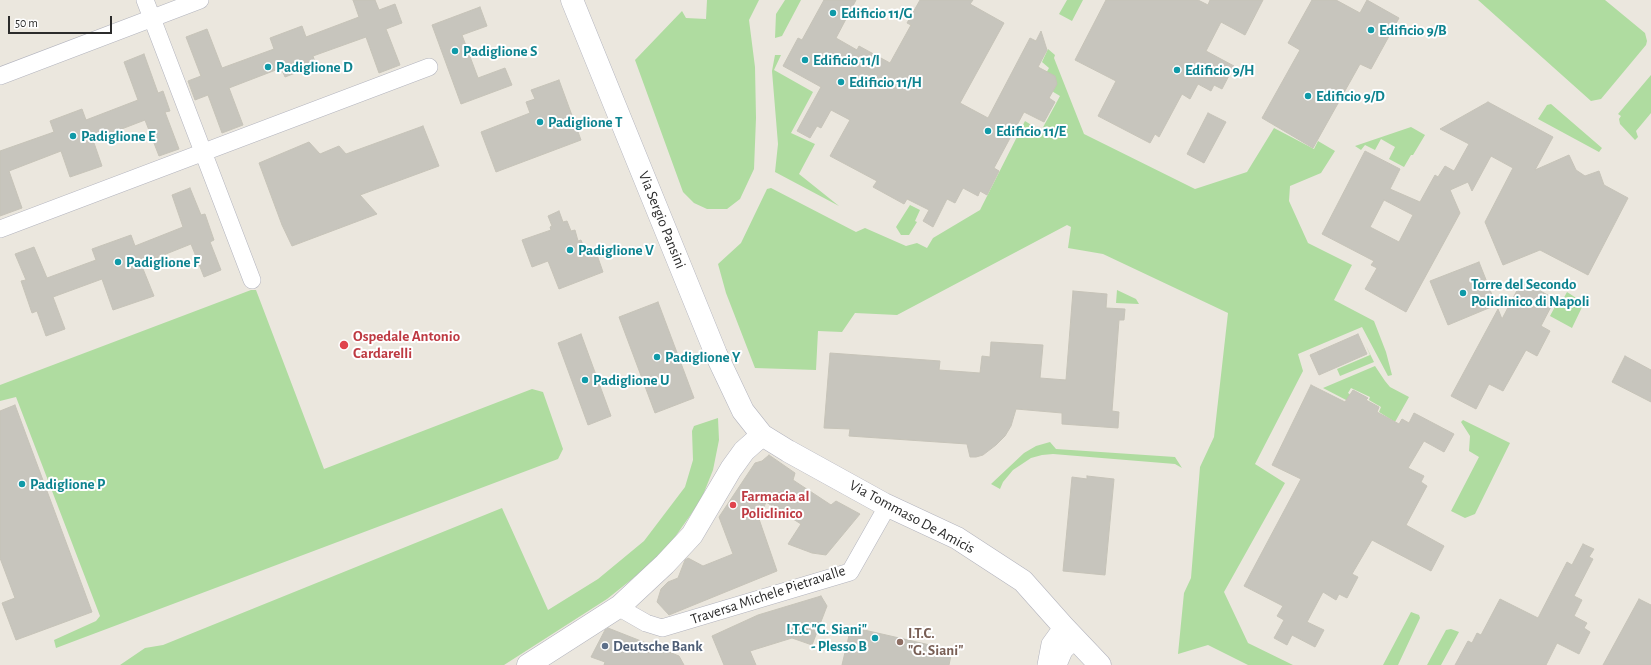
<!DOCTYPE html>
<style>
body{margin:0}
#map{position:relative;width:1651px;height:665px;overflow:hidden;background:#ebe7de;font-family:"Alegreya Sans",sans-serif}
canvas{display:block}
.scale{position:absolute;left:8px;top:16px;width:104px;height:18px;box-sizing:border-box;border:2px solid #2b2b2b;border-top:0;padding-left:5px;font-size:12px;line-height:14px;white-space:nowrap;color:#2b2b2b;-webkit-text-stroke:3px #fff;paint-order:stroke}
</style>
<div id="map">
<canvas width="1651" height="665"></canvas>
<div class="scale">50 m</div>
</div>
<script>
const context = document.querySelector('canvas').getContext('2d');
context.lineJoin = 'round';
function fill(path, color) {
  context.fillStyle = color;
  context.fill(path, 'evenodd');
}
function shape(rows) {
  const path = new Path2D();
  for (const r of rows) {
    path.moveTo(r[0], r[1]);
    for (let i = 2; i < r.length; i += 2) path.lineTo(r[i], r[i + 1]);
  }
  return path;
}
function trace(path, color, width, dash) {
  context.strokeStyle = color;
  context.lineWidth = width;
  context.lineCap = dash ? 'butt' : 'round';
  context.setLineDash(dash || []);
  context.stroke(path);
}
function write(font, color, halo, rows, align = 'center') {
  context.font = font + ' "Alegreya Sans",sans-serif';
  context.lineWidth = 4;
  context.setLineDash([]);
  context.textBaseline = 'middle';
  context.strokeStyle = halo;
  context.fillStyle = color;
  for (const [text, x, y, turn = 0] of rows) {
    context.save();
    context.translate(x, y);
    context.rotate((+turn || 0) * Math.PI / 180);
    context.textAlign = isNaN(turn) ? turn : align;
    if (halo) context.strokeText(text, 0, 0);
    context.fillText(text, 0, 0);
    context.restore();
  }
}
fill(shape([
 [707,0,759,0,749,20,755,67,756,118,754,169,740,199,727,209,707,209,694,203,683,192,635,60,682,11,686,18,706,19],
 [785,0,801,0,782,36,775,38,776,14],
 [1067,0,1083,0,1072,21,1059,14],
 [1478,0,1605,0,1645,33,1647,41,1646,45,1601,99,1591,101],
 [1048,49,1055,55,1054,58,1084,134,1195,189,1247,172,1274,128,1314,149,1318,141,1335,151,1321,173,1290,186,1289,201,1308,243,1352,265,1334,300,1374,321,1386,352,1392,375,1388,376,1362,327,1298,354,1303,371,1255,464,1285,483,1224,592,1248,643,1293,665,1248,665,1208,645,1178,654,1184,593,1191,578,1200,467,1214,437,1228,313,1103,254,1068,248,1071,227,1067,225,897,315,855,313,842,332,818,331,816,370,755,368,726,293,718,264,741,243,767,189,771,188,856,232,865,228,906,246,917,243,927,248,933,238,980,210,1025,121,1041,131,1060,96,1040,84,1049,68,1042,62],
 [775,55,781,55,774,70,813,92,791,133,815,144,799,174,839,206,775,172,778,144,772,71],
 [1651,75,1651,113,1636,131,1638,137,1635,140,1620,124,1619,119,1621,116,1618,114],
 [1551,104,1602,148,1599,152,1538,119,1547,105],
 [1411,127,1425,135,1413,155,1411,155,1404,167,1389,159,1395,147,1381,139,1375,150,1365,145,1361,150,1355,146],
 [910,205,920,210,915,221,917,222,909,235,901,235,896,227],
 [251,290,256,290,324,469,532,389,543,392,563,449,558,459,56,648,54,640,96,621,100,616,16,397,0,401,0,385],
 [1117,290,1136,299,1139,304,1116,303],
 [1567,292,1584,303,1572,328,1550,316,1558,301,1561,303],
 [1366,346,1374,362,1340,376,1337,369,1370,355],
 [1375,366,1385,381,1390,387,1409,397,1395,422,1379,412,1381,407,1369,400,1370,397,1351,388,1348,393,1351,395,1348,401,1323,388],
 [718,418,719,440,713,470,701,500,668,547,651,564,607,599,504,665,120,665,145,648,163,645,502,508,548,610,598,579,644,541,685,487,693,460,692,431,694,426],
 [1463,420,1510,443,1475,514,1465,518,1451,511,1479,457,1469,451,1470,436,1461,422],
 [1050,442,1056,449,1175,457,1182,468,1175,464,1053,454,1042,455,1031,458,1013,470,1003,482,1000,489,991,484,1024,453,1036,446],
 [1411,612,1419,615,1420,618,1398,665,1383,665],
 [1451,629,1459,632,1441,665,1427,665,1446,630]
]), '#afdca0');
const building = shape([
 [353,0,375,0,379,10,395,4,402,23,386,29,400,65,379,73,366,37,313,56,316,65,285,77,281,68,229,88,243,125,222,133,208,95,195,100,188,81,201,76,186,37,207,29,222,68,274,49,270,38,302,26,306,37,359,17,353,0],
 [824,0,856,0,836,38,857,50,859,46,890,63,911,25,907,23,920,0,973,0,970,4,1004,23,960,103,988,118,1030,38,1036,41,1041,31,1047,50,1038,67,1055,76,1057,84,1049,98,1055,102,1044,122,1024,112,994,168,999,171,987,195,980,191,978,196,963,188,955,203,947,199,933,227,923,221,929,210,907,199,904,204,873,187,877,181,830,156,850,120,831,110,821,128,817,126,810,138,797,131,821,87,783,66,798,38,802,40,824,0],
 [1106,0,1198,0,1208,5,1210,0,1263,0,1245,35,1221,22,1206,51,1234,66,1222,89,1214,85,1211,91,1198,84,1190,99,1182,94,1159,137,1155,134,1150,143,1098,116,1116,81,1075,60,1106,0],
 [1312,0,1336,0,1360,13,1367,0,1399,18,1371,69,1360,64,1313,148,1262,118,1300,50,1288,43,1312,0],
 [480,7,487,26,462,35,478,78,505,68,512,85,461,104,432,25,480,7],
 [144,54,158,93,163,91,170,111,165,112,179,149,159,156,145,120,93,140,102,166,70,177,61,151,9,171,22,208,0,216,0,151,54,132,50,121,82,109,86,120,138,100,124,62,144,54],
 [559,80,581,140,496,172,481,132,530,113,526,102,535,99,531,90,559,80],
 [1488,102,1553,137,1535,170,1569,155,1576,170,1585,176,1599,171,1604,185,1628,198,1588,275,1540,250,1503,265,1485,222,1513,168,1491,156,1472,191,1468,182,1450,190,1460,213,1406,312,1365,289,1377,268,1371,265,1374,261,1322,234,1365,151,1400,169,1390,189,1420,202,1435,175,1438,177,1445,166,1454,171,1469,144,1440,129,1488,102],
 [1384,200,1413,215,1399,242,1370,227,1384,200],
 [1208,113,1226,122,1204,163,1187,154,1208,113],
 [423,126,439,166,360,195,377,214,292,246,282,225,259,163,309,142,320,154,339,146,346,154,423,126],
 [190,188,201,215,205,214,214,240,210,242,221,270,204,277,191,244,141,264,154,296,113,310,102,279,53,297,65,329,46,336,37,311,32,313,21,281,26,280,15,254,34,247,47,278,96,260,92,249,131,235,135,246,183,227,172,195,190,188],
 [559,211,563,222,567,221,571,231,575,230,578,241,581,240,587,255,596,252,603,272,559,289,548,261,532,267,522,240,551,230,550,227,552,226,548,216,559,211],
 [1479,262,1496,305,1448,325,1430,281,1479,262],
 [1522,281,1555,299,1541,326,1550,331,1537,356,1526,350,1503,391,1489,384,1476,409,1451,396,1498,309,1502,319,1522,281],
 [1073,291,1107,294,1106,308,1125,309,1124,320,1119,320,1112,411,1119,412,1118,428,1062,424,1062,413,1016,409,1011,426,1005,436,996,445,983,455,976,457,970,457,967,444,849,436,850,429,824,428,830,353,940,361,939,370,980,373,982,356,990,357,991,342,1043,345,1040,378,1066,380,1073,291],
 [658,302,694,398,655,413,619,317,658,302],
 [581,334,611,416,588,425,558,343,581,334],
 [1358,334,1367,354,1319,375,1310,355,1358,334],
 [1625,356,1651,370,1651,402,1612,382,1625,356],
 [1311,385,1345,402,1353,390,1368,398,1366,400,1379,407,1377,412,1399,424,1402,419,1409,423,1414,413,1454,434,1444,452,1424,441,1408,468,1424,476,1421,482,1427,486,1406,525,1444,546,1431,571,1372,540,1352,574,1358,577,1347,598,1339,594,1336,600,1323,592,1307,622,1324,630,1315,647,1292,635,1287,645,1274,638,1284,620,1277,616,1283,606,1244,586,1301,479,1272,465,1311,385],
 [15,405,92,612,16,640,2,603,15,598,0,558,0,411,15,405],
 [769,455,795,473,793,480,831,505,836,501,860,514,826,555,812,553,788,544,801,524,766,502,759,519,777,571,669,615,657,602,661,589,668,582,678,578,685,560,688,558,703,566,733,554,719,517,755,463,762,461,769,455],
 [1087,476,1114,479,1105,575,1063,571,1072,477,1087,479,1087,476],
 [1583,544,1594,549,1589,557,1593,559,1574,596,1582,600,1574,616,1587,623,1584,628,1590,632,1579,654,1557,643,1546,665,1455,665,1468,641,1472,643,1477,633,1481,635,1500,599,1538,618,1567,562,1572,565,1583,544],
 [821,596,827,606,812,645,792,638,750,651,756,665,724,665,712,636,758,615,821,596],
 [1639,599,1651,605,1651,665,1603,665,1639,599],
 [851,627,952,650,949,665,842,665,851,627],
 [608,628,679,656,684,665,604,665,605,662,591,657,605,630,608,628]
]);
fill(building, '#c7c5bd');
trace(building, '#c6c3b8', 1);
const street = shape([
 [145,0,252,280],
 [0,76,200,0],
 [0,229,429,67],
 [618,607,646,623,662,628,850,572,888,505],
 [1046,665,1050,644,1063,626],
 [1058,665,1064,651,1075,640]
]);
const secondary = shape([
 [572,0,716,354,743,411,762,435,788,451,884,504,957,538,1023,581,1063,626,1100,665],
 [528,665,620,606,665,564,692,535,731,469,744,451,762,435]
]);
trace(street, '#b2b3bd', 18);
trace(secondary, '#b2b3bd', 23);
trace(street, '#fff', 17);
trace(secondary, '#fff', 22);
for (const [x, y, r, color] of [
 [833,13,4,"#0f9aa8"],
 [1371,30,4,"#0f9aa8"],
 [455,51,4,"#0f9aa8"],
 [805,60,4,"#0f9aa8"],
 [268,67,4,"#0f9aa8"],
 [1177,70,4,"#0f9aa8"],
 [841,82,4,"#0f9aa8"],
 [1308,96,4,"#0f9aa8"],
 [540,122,4,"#0f9aa8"],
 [988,131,4,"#0f9aa8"],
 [73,136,4,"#0f9aa8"],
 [570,250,4,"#0f9aa8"],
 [118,262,4,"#0f9aa8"],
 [1463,293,4,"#0f9aa8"],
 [344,345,5,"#e0444e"],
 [657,357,4,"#0f9aa8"],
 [585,380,4,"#0f9aa8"],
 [22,484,4,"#0f9aa8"],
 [733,505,4,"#e0444e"],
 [875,638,4,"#0f9aa8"],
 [900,642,4,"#8d6e63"],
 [605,646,4,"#5c6f8a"]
]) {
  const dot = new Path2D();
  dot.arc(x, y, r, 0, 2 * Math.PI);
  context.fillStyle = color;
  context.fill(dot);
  trace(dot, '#fff', 1.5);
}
write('bold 15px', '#0d838f', '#fff', [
 ["Edificio 11/G",841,13],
 ["Edificio 9/B",1379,30],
 ["Padiglione S",463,51],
 ["Edificio 11/I",813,60],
 ["Padiglione D",276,67],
 ["Edificio 9/H",1185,70],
 ["Edificio 11/H",849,82],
 ["Edificio 9/D",1316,96],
 ["Padiglione T",548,122],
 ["Edificio 11/E",996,131],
 ["Padiglione E",81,136],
 ["Padiglione V",578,250],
 ["Padiglione F",126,262],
 ["Torre del Secondo",1471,284],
 ["Policlinico di Napoli",1471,301],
 ["Padiglione Y",665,357],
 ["Padiglione U",593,380],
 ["Padiglione P",30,484],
 ["I.T.C \"G. Siani\"",867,629,"right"],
 ["- Plesso B",867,646,"right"]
], 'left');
write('15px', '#2b2b2b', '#fff', [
 ["Via Sergio Pansini",662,220,68],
 ["Via Tommaso De Amicis",912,517,28],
 ["Traversa Michele Pietravalle",768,595,-18]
]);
write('bold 15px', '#be3a42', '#fff', [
 ["Ospedale Antonio",353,336],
 ["Cardarelli",353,353],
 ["Farmacia al",741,496],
 ["Policlinico",741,513]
], 'left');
write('bold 15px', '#785e54', '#fff', [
 ["I.T.C.",908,633],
 ["\"G. Siani\"",908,650]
], 'left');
write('bold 15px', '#4e5e75', '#fff', [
 ["Deutsche Bank",613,646]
], 'left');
</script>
